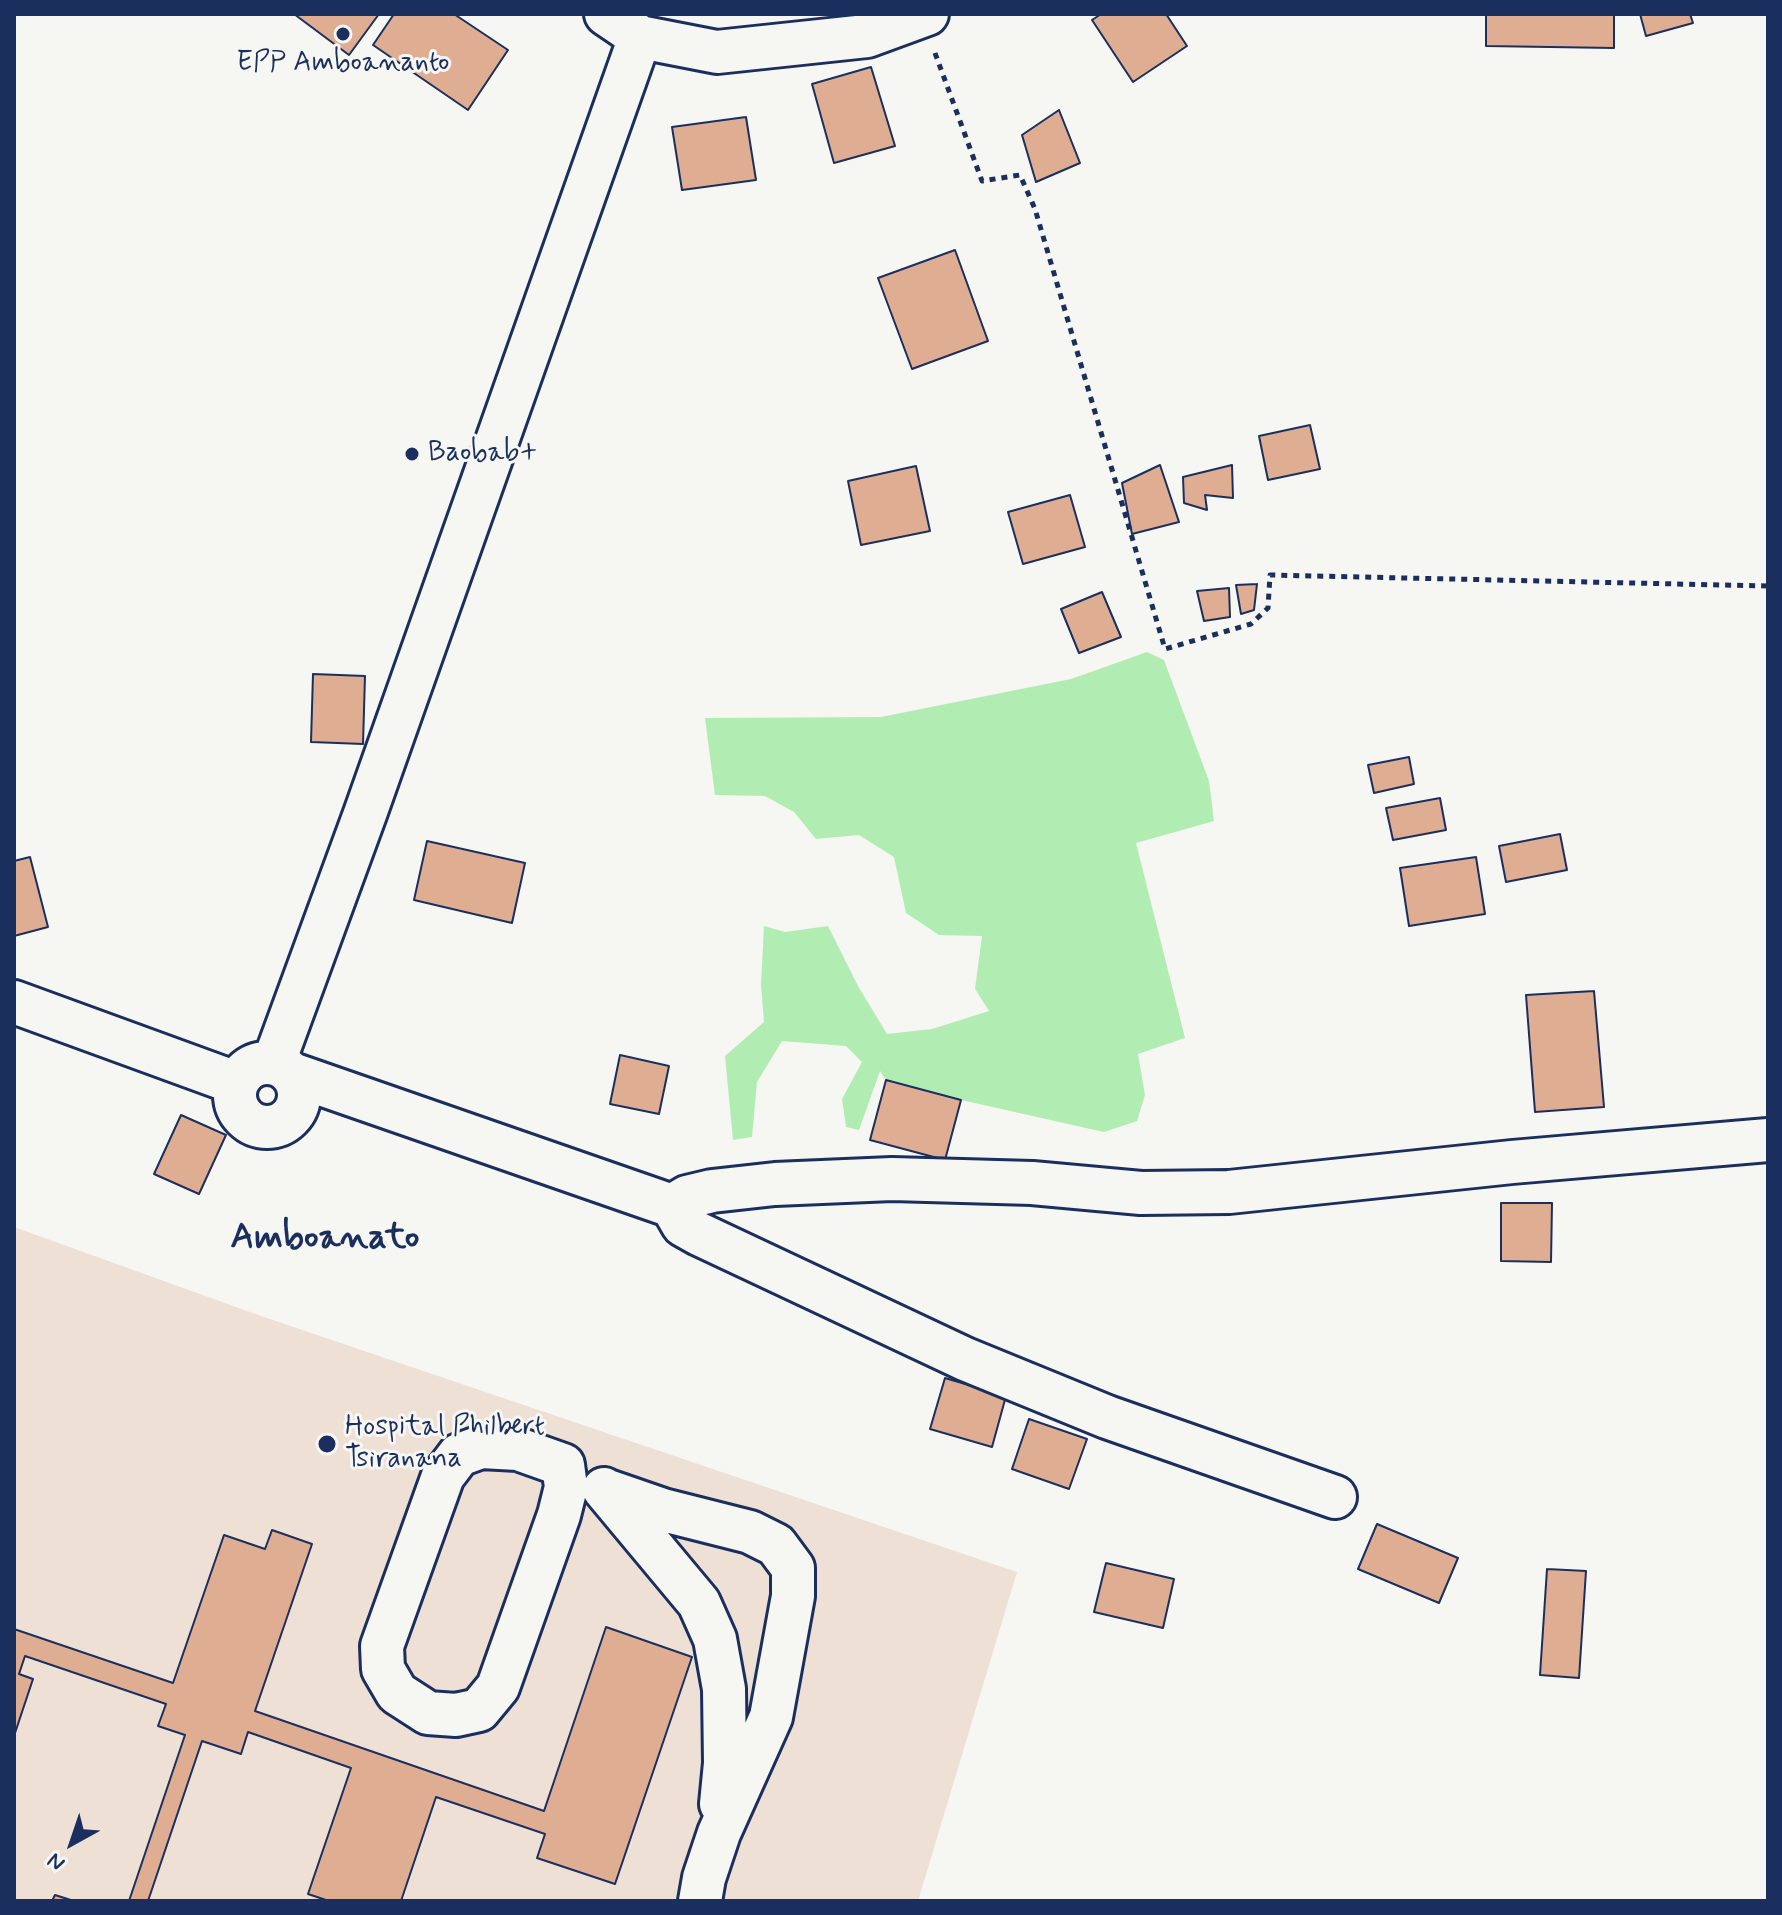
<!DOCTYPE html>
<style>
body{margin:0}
#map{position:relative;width:1782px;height:1915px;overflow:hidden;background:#f6f6f2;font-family:Mynerve,sans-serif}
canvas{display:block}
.frame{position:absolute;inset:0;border:16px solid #1b2f5e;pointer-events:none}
.north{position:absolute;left:32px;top:1803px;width:80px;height:80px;-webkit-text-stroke:6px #f6f6f2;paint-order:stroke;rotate:220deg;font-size:22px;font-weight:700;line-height:32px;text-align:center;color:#1b2f5e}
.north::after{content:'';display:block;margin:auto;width:28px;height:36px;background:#1b2f5e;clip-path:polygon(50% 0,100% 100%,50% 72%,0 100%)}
</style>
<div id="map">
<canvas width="1782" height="1915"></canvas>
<div class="frame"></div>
<div class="north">N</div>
</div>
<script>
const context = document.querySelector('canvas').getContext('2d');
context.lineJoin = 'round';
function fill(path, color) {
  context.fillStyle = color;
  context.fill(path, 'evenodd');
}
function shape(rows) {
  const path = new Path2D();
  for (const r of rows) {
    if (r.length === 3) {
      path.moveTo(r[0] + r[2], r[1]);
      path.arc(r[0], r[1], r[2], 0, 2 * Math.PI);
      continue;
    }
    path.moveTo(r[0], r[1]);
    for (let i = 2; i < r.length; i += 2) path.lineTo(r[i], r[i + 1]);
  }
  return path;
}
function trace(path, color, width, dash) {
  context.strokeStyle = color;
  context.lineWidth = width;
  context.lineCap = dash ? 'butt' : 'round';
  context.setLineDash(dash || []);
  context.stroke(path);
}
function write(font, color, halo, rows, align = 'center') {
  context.font = font + ' Mynerve,sans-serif';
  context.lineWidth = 6;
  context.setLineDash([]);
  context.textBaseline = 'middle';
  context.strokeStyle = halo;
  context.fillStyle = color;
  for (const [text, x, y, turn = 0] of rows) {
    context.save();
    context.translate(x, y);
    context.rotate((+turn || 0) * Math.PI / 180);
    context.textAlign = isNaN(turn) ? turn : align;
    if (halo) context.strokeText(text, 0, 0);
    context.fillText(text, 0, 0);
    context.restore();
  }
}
fill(shape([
 [14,1227,261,1316,1017,1572,918,1901,14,1901]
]), '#efe0d5');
fill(shape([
 [1147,652,1164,660,1209,781,1214,821,1136,843,1185,1038,1138,1054,1145,1095,1137,1121,1104,1132,961,1100,886,1080,880,1071,859,1130,846,1127,842,1099,862,1062,846,1046,782,1041,757,1082,752,1137,733,1140,725,1056,764,1022,761,985,764,926,785,932,828,926,858,986,887,1034,932,1029,989,1011,975,989,982,936,939,935,906,913,894,857,859,835,816,839,794,812,765,796,715,795,705,718,881,717,1071,679]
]), '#b1edb2');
const building = shape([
 [294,14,379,14,349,55,294,14],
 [394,14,454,14,508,50,468,110,373,45,394,14],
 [1101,14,1166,14,1187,46,1133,82,1092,20,1101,14],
 [1486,14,1614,14,1614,48,1486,46,1486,14],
 [1640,14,1690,14,1693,23,1646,36,1640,14],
 [871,67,895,146,834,163,812,84,871,67],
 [1059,110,1080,163,1036,182,1022,135,1059,110],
 [746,117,756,180,682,190,672,127,746,117],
 [955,250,988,341,912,369,878,278,955,250],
 [1310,425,1320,469,1268,480,1259,436,1310,425],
 [1160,465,1179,522,1132,534,1122,483,1160,465],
 [1232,465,1233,498,1205,495,1207,510,1184,503,1183,477,1232,465],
 [916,466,930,531,861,545,848,481,916,466],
 [1070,495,1085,547,1023,564,1008,512,1070,495],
 [1257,584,1254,610,1241,614,1236,585,1257,584],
 [1229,588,1230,617,1204,621,1197,591,1229,588],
 [1102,592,1121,637,1079,653,1061,609,1102,592],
 [313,674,365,676,363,744,311,742,313,674],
 [1409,757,1414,784,1374,793,1368,765,1409,757],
 [1440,798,1446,830,1393,840,1386,808,1440,798],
 [1560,834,1567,870,1506,882,1499,846,1560,834],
 [427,841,525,863,512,923,414,900,427,841],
 [30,857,48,927,14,936,14,861,30,857],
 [1476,857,1485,914,1409,926,1400,868,1476,857],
 [1594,991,1604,1107,1535,1112,1526,995,1594,991],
 [620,1055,669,1066,659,1114,610,1104,620,1055],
 [886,1080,961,1100,945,1160,870,1140,886,1080],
 [181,1115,226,1135,199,1194,154,1174,181,1115],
 [1501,1203,1552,1203,1551,1262,1501,1261,1501,1203],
 [945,1378,1006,1396,992,1447,930,1429,945,1378],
 [1029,1419,1087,1439,1069,1489,1012,1469,1029,1419],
 [1377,1524,1458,1558,1439,1603,1358,1569,1377,1524],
 [272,1530,312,1544,255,1711,544,1811,606,1627,692,1657,615,1884,537,1858,545,1834,436,1797,401,1901,329,1901,308,1894,351,1768,248,1732,241,1754,202,1741,148,1901,129,1901,185,1735,158,1726,166,1704,25,1656,19,1674,33,1679,14,1736,14,1629,173,1683,224,1535,265,1549,272,1530],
 [1106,1563,1174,1579,1163,1628,1094,1612,1106,1563],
 [1547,1569,1586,1571,1579,1678,1540,1675,1547,1569],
 [55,1895,74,1901,52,1901,55,1895]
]);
fill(building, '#dfad91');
trace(building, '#1b2f5e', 2);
const minor = shape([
 [606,14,640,37,717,52,867,36,927,14],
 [14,1002,236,1083],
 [274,1062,365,814,640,37],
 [267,1095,32],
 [292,1074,672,1206,687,1197,712,1191,775,1184,892,1179,1032,1183,1141,1193,1229,1192,1512,1162,1768,1140],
 [672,1206,683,1225,699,1234,965,1359,1107,1417,1335,1497],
 [481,1447,518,1449,563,1465,566,1487,559,1515,498,1687,479,1710,456,1715,428,1713,397,1693,383,1669,382,1646,443,1476,459,1455,481,1447],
 [604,1489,699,1603,715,1639,724,1689,725,1763,721,1804],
 [605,1490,663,1510,750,1532,776,1545,793,1568,793,1596,771,1717,719,1833,704,1878,700,1901]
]);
trace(minor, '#1b2f5e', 48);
trace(shape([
 [935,53,982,181,1020,175,1035,209,1165,649,1251,624,1268,608,1270,575,1768,586]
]), '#1b2f5e', 5, [6, 6]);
trace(minor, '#f6f6f2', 42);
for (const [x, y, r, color] of [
 [343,34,8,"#1b2f5e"],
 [412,454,8,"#1b2f5e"],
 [327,1444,10,"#1b2f5e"]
]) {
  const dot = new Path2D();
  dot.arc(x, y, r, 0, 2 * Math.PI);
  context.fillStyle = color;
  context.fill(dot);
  trace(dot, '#f6f6f2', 3);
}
write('28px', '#1b2f5e', '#f6f6f2', [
 ["EPP Amboananto",343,64,"center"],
 ["Baobab+",428,454],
 ["Hospital Philbert",345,1428],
 ["Tsiranana",345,1460]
], 'left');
write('bold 36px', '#1b2f5e', '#f6f6f2', [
 ["Amboanato",325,1239]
]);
</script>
